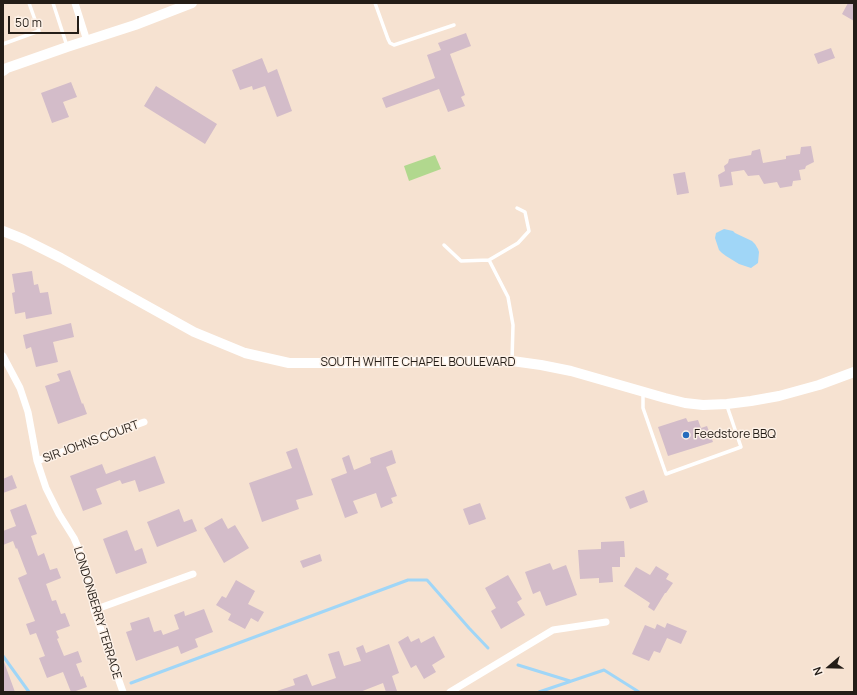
<!DOCTYPE html>
<style>
body{margin:0}
#map{position:relative;width:857px;height:695px;overflow:hidden;background:#f6e2d1;font-family:Manrope,sans-serif}
canvas{display:block}
.frame{position:absolute;inset:0;border:4px solid #241d17;pointer-events:none}
.north{position:absolute;left:809px;top:647px;width:40px;height:40px;-webkit-text-stroke:3px #fdf1e7;paint-order:stroke;rotate:250deg;font-size:11px;font-weight:700;line-height:16px;text-align:center;color:#241d17}
.north::after{content:'';display:block;margin:auto;width:14px;height:18px;background:#241d17;clip-path:polygon(50% 0,100% 100%,50% 72%,0 100%)}
.scale{position:absolute;left:8px;top:16px;width:71px;height:18px;box-sizing:border-box;border:2px solid #241d17;border-top:0;padding-left:5px;font-size:12px;line-height:14px;white-space:nowrap;color:#241d17;-webkit-text-stroke:3px #fdf1e7;paint-order:stroke}
</style>
<div id="map">
<canvas width="857" height="695"></canvas>
<div class="frame"></div>
<div class="north">N</div>
<div class="scale">50 m</div>
</div>
<script>
const context = document.querySelector('canvas').getContext('2d');
context.lineJoin = 'round';
function fill(path, color) {
  context.fillStyle = color;
  context.fill(path, 'evenodd');
}
function shape(rows) {
  const path = new Path2D();
  for (const r of rows) {
    path.moveTo(r[0], r[1]);
    for (let i = 2; i < r.length; i += 2) path.lineTo(r[i], r[i + 1]);
  }
  return path;
}
function trace(path, color, width, dash) {
  context.strokeStyle = color;
  context.lineWidth = width;
  context.lineCap = dash ? 'butt' : 'round';
  context.setLineDash(dash || []);
  context.stroke(path);
}
function write(font, color, halo, rows, align = 'center') {
  context.font = font + ' Manrope,sans-serif';
  context.lineWidth = 3;
  context.setLineDash([]);
  context.textBaseline = 'middle';
  context.strokeStyle = halo;
  context.fillStyle = color;
  for (const [text, x, y, turn = 0] of rows) {
    context.save();
    context.translate(x, y);
    context.rotate((+turn || 0) * Math.PI / 180);
    context.textAlign = isNaN(turn) ? turn : align;
    if (halo) context.strokeText(text, 0, 0);
    context.fillText(text, 0, 0);
    context.restore();
  }
}
fill(shape([
 [435,155,441,169,409,181,404,166]
]), '#b1d88e');
fill(shape([
 [724,229,733,231,735,233,752,241,755,244,758,249,759,252,758,263,751,268,739,264,726,256,722,253,719,250,715,238,716,233]
]), '#a0d6f7');
trace(shape([
 [3,656,29,692],
 [518,665,570,681],
 [131,683,408,580,427,580,469,628,488,648],
 [539,692,604,670,639,692]
]), '#a0d6f7', 3);
fill(shape([
 [848,3,854,3,854,21,842,14],
 [466,33,471,46,450,54,465,95,461,97,465,106,448,112,439,89,386,108,382,98,435,78,427,55,441,50,438,43],
 [831,48,835,58,818,64,814,54],
 [262,58,268,73,277,69,292,111,277,117,265,86,253,90,252,86,240,90,232,70],
 [71,82,77,97,63,102,69,117,52,123,41,93],
 [156,86,217,124,205,144,144,106],
 [811,146,814,162,806,166,805,169,799,170,801,180,793,181,792,186,780,188,777,182,764,184,759,175,748,176,744,170,731,172,733,185,720,187,718,175,725,171,724,166,728,163,729,159,751,155,752,151,760,149,763,163,786,159,786,156,800,154,801,147],
 [685,172,689,193,677,195,673,174],
 [32,271,34,285,38,284,40,293,48,292,52,314,26,319,25,312,15,314,12,293,15,292,12,274],
 [71,323,74,337,53,342,58,362,36,367,31,347,26,349,23,335],
 [70,370,82,404,83,403,87,414,58,424,45,386,60,381,57,374],
 [686,418,688,422,698,420,701,428,707,426,713,442,668,456,658,427],
 [297,448,313,495,296,500,299,509,262,522,249,483,292,468,286,452],
 [392,450,396,463,386,467,397,496,391,498,393,503,381,508,376,493,353,501,358,513,345,518,331,479,347,473,342,458,349,455,354,470,371,463,370,458],
 [155,456,165,483,139,492,135,480,122,484,120,480,96,489,102,504,83,511,70,476,102,464,106,474],
 [12,475,17,488,3,493,3,479],
 [644,490,648,502,630,509,625,497],
 [480,503,486,519,469,525,463,509],
 [26,504,37,534,31,536,38,556,44,553,50,570,57,568,61,578,46,584,52,601,56,600,61,614,65,613,70,626,56,631,59,638,57,639,64,656,78,651,82,662,76,664,81,677,83,676,87,687,73,692,71,692,63,672,47,678,39,658,45,656,36,633,30,635,26,624,35,621,18,578,27,574,17,548,16,549,13,541,3,545,3,531,16,526,10,510],
 [179,509,184,522,192,519,197,531,157,547,147,522],
 [222,518,228,529,235,525,249,548,224,563,204,528],
 [127,530,135,551,142,548,147,563,116,574,103,539],
 [624,541,625,557,620,557,620,567,612,567,613,582,599,583,599,578,580,579,578,550,601,549,601,542],
 [320,554,322,561,303,568,300,561],
 [550,563,553,570,566,565,577,595,546,606,540,591,533,594,525,572],
 [656,566,669,574,666,579,673,583,666,593,665,593,654,611,648,607,650,603,624,586,636,567,650,575],
 [508,575,522,599,517,602,525,615,501,629,491,611,496,608,485,588],
 [236,580,255,591,248,604,264,612,258,622,251,618,245,629,228,620,231,614,216,605,222,596,226,598],
 [204,609,213,632,195,639,198,647,181,654,178,646,136,661,126,632,132,630,130,623,149,617,154,632,161,630,163,635,179,629,174,615,184,611,185,616],
 [667,623,687,631,681,644,667,638,660,653,654,651,649,661,632,654,645,625,655,629,657,624,665,628],
 [408,636,411,642,419,638,421,643,434,636,445,657,432,665,436,672,424,679,416,665,411,668,398,642],
 [389,644,399,673,392,676,397,691,393,692,386,692,383,683,360,692,277,692,277,691,295,685,293,679,307,674,312,686,336,678,328,654,339,651,344,666,361,661,356,648,363,645,366,653],
 [3,662,4,662,15,692,3,692]
]), '#d3bcc9');
trace(shape([
 [53,3,67,46],
 [375,3,388,39,390,43,394,45,454,25],
 [3,44,39,31,29,3],
 [444,245,461,261,489,260,518,243,529,231,525,212,517,208],
 [489,260,508,297,513,325,512,360],
 [643,393,643,408,666,474,741,447,727,406]
]), '#fff', 3.5);
trace(shape([
 [75,3,87,41],
 [3,356,20,388,28,412,37,461,46,488,59,514,74,538,83,559,90,584,94,610,123,692],
 [37,461,144,422],
 [94,610,193,574],
 [450,692,553,630,606,622]
]), '#fff', 7);
trace(shape([
 [3,71,7,68,67,47,135,25,192,3],
 [3,231,23,239,61,258,194,332,245,353,289,363,381,363,467,361,512,361,541,365,571,371,665,398,685,403,703,405,727,404,751,401,779,396,819,385,854,372]
]), '#fff', 10);
for (const [x, y, r, color] of [
 [686,435,4,"#266cbd"]
]) {
  const dot = new Path2D();
  dot.arc(x, y, r, 0, 2 * Math.PI);
  context.fillStyle = color;
  context.fill(dot);
  trace(dot, '#fdf1e7', 1.5);
}
write('12px', '#241d17', '#fdf1e7', [
 ["SOUTH WHITE CHAPEL BOULEVARD",418,363],
 ["SIR JOHNS COURT",91,442,-20],
 ["LONDONBERRY TERRACE",97,613,73]
]);
write('12px', '#241d17', '#fdf1e7', [
 ["Feedstore BBQ",694,435]
], 'left');
</script>
